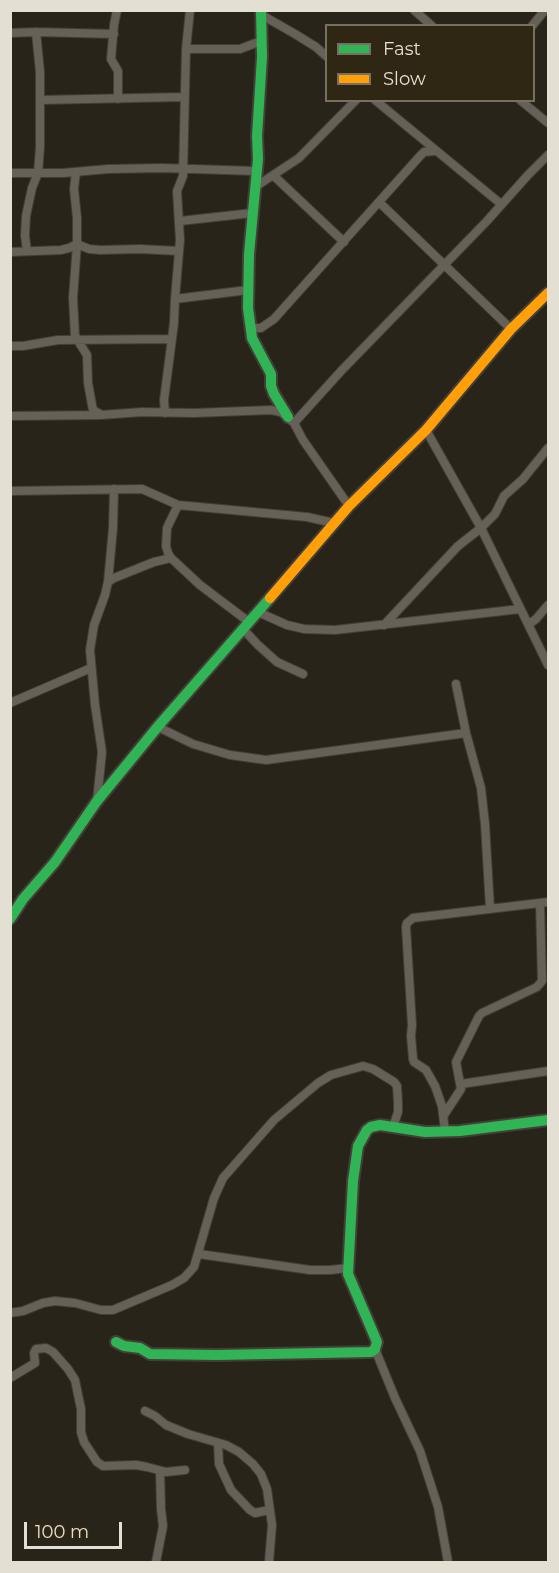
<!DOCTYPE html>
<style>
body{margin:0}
#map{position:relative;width:559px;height:1573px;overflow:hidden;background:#292419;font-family:Montserrat,sans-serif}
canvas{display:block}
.frame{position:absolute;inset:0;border:12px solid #e4dfd3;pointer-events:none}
.legend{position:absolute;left:325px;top:24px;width:210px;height:78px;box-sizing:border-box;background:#2f2613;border:2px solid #777060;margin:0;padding:8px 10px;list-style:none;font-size:18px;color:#e4dfd3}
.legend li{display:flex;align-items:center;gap:12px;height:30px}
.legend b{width:30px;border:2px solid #777060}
.scale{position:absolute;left:24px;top:1522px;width:98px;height:27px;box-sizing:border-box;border:3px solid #e4dfd3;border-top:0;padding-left:8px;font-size:18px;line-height:21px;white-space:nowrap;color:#e4dfd3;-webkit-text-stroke:4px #2f2613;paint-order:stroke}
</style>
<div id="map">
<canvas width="559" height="1573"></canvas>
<div class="frame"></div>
<ul class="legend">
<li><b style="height:8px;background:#30b455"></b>Fast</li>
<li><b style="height:8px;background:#ff9f0a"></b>Slow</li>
</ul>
<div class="scale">100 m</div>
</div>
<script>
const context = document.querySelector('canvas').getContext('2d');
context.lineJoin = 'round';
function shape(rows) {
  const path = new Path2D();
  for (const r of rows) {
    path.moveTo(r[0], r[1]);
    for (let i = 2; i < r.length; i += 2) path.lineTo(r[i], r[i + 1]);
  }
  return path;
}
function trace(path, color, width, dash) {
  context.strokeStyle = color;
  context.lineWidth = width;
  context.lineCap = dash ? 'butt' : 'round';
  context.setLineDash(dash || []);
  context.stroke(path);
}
const street = shape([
 [117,10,114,25,111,59,118,71,118,99],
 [414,10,432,26],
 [260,14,295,34,316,47,326,56],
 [532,26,545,10],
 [10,33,36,32,114,34],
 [186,49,240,49,261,41],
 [40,100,184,97],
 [375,100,501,204],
 [520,100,548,123],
 [76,172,74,189,77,218,77,244,73,298,75,336,87,355,88,383,92,405,93,410,100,414],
 [10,173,63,173,108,169,162,168,256,171],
 [274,176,344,242],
 [255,187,299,158,356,100],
 [379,202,511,329],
 [180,221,252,213],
 [27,251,25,236,26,216,32,188,38,173,40,147,40,72,36,32],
 [10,252,61,250,69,248,77,244,89,249,100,250,140,249,179,251],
 [175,299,248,290],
 [251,328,261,328,274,319,420,156,424,152,435,151],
 [10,346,23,346,58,340,172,339],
 [165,413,164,400,174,323,175,299,180,240,177,191,183,176,186,49,190,10],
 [10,416,101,415,142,412,194,413,271,410,281,412,294,423,303,440,349,506],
 [294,423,342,370,486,222,528,175,548,155],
 [426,430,481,528,548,665],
 [10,491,142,489,178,505,307,517,334,523],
 [178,505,167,528,166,546,168,553,171,558,200,585,249,622],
 [108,582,114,578,154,562,171,558],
 [258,612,287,625,304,629,335,630,520,609],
 [527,621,528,622,532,622,536,619,548,605],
 [384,625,458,546,481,528,495,514,504,496,523,479,548,448],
 [243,629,258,645,277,662,303,674],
 [456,684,466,733,481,788,485,824,490,908],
 [10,703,91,668],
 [158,727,193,744,230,755,266,760,466,733],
 [97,801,102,752,95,705,90,650,94,625,105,595,108,582,113,528,114,489],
 [461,1084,548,1071],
 [444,1115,461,1089,456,1062,479,1016,482,1013,537,987,542,981,540,903],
 [445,1131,442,1106,435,1086,426,1070,414,1062,413,1059,411,1036,412,1025,406,927,407,923,413,918,548,902],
 [199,1254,310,1270,330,1270,348,1268],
 [10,1313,23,1311,43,1303,55,1301,75,1303,101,1310,113,1310,172,1285,184,1278,194,1267,214,1198,223,1178,274,1120,318,1083,331,1075,363,1066,373,1069,394,1082,397,1086,398,1102,398,1112,393,1127],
 [375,1349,395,1398,420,1451,438,1507,448,1562],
 [10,1378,35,1363,34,1353,36,1349,46,1348,53,1352,68,1369,75,1380,81,1409,81,1432,84,1442,97,1462,103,1466,136,1465,147,1467,166,1472,185,1470],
 [145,1411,155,1416,166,1425,188,1434,226,1445,239,1452,253,1464,261,1474,267,1489,272,1525,269,1562],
 [218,1444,219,1464,231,1490,250,1510,255,1513,269,1510],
 [156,1562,163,1526,161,1509,160,1471]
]);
const fast = shape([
 [261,10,262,57,257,136,258,159,249,254,248,308,252,338,271,374,271,386,274,394,288,417],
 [10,919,23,899,55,862,97,801,160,724,270,598],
 [116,1342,124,1346,140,1348,150,1354,217,1355,371,1352,375,1349,377,1342,348,1274,353,1181,358,1146,367,1130,371,1127,380,1125,425,1132,460,1131,548,1120]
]);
const slow = shape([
 [270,598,349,506,426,430,511,329,548,293]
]);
trace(street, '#433f37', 10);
trace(fast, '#433f37', 14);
trace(slow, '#433f37', 14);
trace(street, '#656159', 8);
trace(fast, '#30b455', 10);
trace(slow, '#ff9f0a', 10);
</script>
